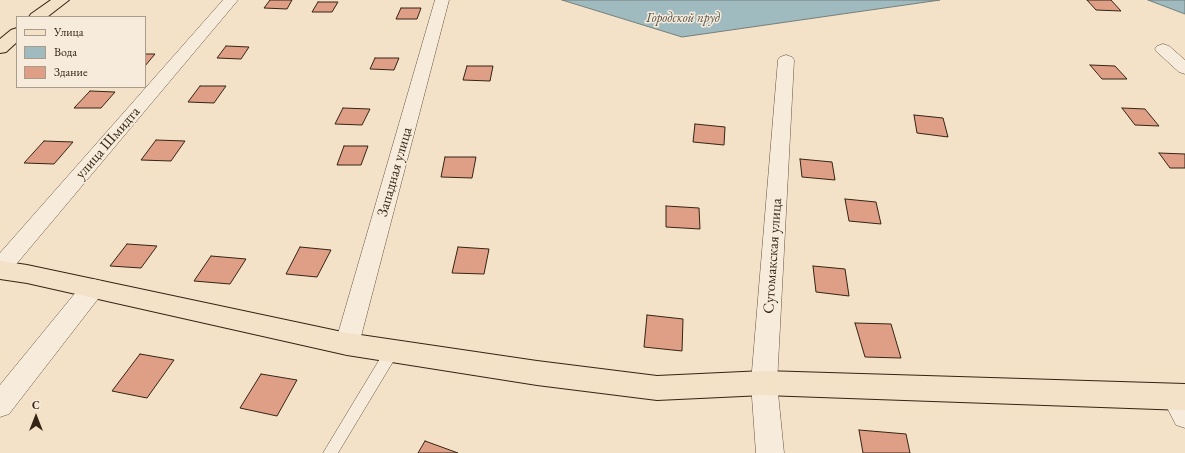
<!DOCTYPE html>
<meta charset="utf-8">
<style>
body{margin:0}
#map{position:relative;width:1185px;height:453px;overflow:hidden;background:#f3e1c8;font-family:"EB Garamond",serif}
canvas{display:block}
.legend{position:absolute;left:16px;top:16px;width:130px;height:72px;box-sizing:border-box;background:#f7ecdb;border:1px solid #a99c8b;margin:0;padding:5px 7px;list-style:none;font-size:12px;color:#342414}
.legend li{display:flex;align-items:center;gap:8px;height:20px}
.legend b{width:20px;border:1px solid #a99c8b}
.north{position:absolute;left:16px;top:397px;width:40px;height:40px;-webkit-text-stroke:3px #f7ecdb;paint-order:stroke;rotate:0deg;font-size:11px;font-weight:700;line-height:16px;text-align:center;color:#342414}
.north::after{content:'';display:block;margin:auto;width:14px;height:18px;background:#342414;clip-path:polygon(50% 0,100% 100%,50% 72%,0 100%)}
</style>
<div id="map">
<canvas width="1185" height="453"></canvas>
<ul class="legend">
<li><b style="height:5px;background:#f3e1c8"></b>Улица</li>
<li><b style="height:11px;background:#a0bbc0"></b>Вода</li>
<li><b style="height:11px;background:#df9f86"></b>Здание</li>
</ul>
<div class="north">С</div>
</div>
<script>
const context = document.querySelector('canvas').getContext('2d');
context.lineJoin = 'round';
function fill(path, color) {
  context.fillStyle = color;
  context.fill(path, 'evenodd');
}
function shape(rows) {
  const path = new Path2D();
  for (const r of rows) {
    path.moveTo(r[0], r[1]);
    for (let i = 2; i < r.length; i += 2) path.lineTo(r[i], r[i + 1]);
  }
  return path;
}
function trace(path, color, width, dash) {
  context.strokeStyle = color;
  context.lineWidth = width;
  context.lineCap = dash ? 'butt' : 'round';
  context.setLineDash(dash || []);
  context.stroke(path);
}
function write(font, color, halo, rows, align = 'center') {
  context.font = font + ' "EB Garamond",serif';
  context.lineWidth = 3;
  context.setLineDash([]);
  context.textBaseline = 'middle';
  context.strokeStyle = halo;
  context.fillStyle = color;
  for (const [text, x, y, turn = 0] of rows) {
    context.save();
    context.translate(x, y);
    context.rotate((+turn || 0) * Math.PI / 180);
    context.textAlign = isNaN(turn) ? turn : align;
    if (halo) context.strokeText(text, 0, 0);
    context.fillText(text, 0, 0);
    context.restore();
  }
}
const water = shape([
 [562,0,940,0,682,37,562,0],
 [1148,0,1185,0,1185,14,1148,0]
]);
fill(water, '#a0bbc0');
trace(water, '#757f7b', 1);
const building = shape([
 [270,0,292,0,287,9,264,8,270,0],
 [1087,0,1111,0,1121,11,1096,10,1087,0],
 [318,2,338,2,332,12,312,12,318,2],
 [401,8,421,8,417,19,396,19,401,8],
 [226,46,249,47,241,59,217,58,226,46],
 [145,54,155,54,145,66,145,54],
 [375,58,399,58,394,70,370,69,375,58],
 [1090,65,1115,66,1127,79,1102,79,1090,65],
 [467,66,493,66,490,81,463,80,467,66],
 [200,86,226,86,214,103,188,102,200,86],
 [90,91,115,92,101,108,74,108,90,91],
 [343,108,370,109,362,125,335,124,343,108],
 [1122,108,1145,109,1159,126,1135,125,1122,108],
 [914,115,943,118,948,137,917,133,914,115],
 [695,124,725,127,724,145,693,142,695,124],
 [156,140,185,141,171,161,141,160,156,140],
 [44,141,73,142,54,164,24,163,44,141],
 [344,146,368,146,361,165,337,165,344,146],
 [1159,153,1185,154,1185,168,1170,168,1159,153],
 [445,157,476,157,472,178,441,177,445,157],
 [800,159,832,162,835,180,802,177,800,159],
 [845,199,876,202,881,224,849,221,845,199],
 [666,206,699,208,700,229,666,227,666,206],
 [127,244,157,246,141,268,110,266,127,244],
 [300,247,331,250,317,277,286,274,300,247],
 [458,247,489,249,484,274,452,273,458,247],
 [211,256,246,259,230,284,194,281,211,256],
 [813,266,845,269,849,296,816,292,813,266],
 [647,315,683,319,682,351,644,347,647,315],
 [855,323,891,324,901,358,865,357,855,323],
 [140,354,174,360,147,398,112,391,140,354],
 [261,374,297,380,277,416,240,408,261,374],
 [859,430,906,434,910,453,863,453,859,430],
 [425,441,458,453,418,453,425,441]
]);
fill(building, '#df9f86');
trace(building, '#342414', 1);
const lane = shape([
 [392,345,397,347,398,351,397,355,338,453,323,453,387,347,392,345]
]);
const street = shape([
 [223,0,238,0,8,274,0,277,0,253,223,0],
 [435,0,449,0,359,344,356,351,347,355,338,351,335,344,435,0],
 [1163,44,1169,46,1185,60,1185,74,1179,72,1157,52,1155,49,1157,46,1163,44],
 [786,55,792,57,794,60,777,383,784,453,756,453,751,383,778,60,780,57,786,55],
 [93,279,101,281,104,288,101,295,9,414,0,417,0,385,85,281,93,279],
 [1174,384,1183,388,1185,391,1185,428,1176,425,1161,396,1165,388,1174,384]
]);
const primary = shape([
 [51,0,69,0,47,17,29,17,31,14,51,0],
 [17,28,17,42,6,52,0,53,0,39,11,30,17,28],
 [0,261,27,265,347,333,537,361,657,376,764,371,1185,384,1185,410,764,395,657,400,537,385,347,355,27,283,0,279,0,261]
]);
trace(lane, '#645341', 1);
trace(street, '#645341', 1);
trace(primary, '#342414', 2);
fill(lane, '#f7ecdb');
fill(street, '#f7ecdb');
fill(primary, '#f3e1c8');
write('italic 13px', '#545148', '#f7ecdb', [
 ["Городской пруд",683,18]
]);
write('15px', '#342414', '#f7ecdb', [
 ["улица Шмидта",108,143,-49],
 ["Западная улица",395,172,-74],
 ["Сугомакская улица",773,256,-86]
]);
</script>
